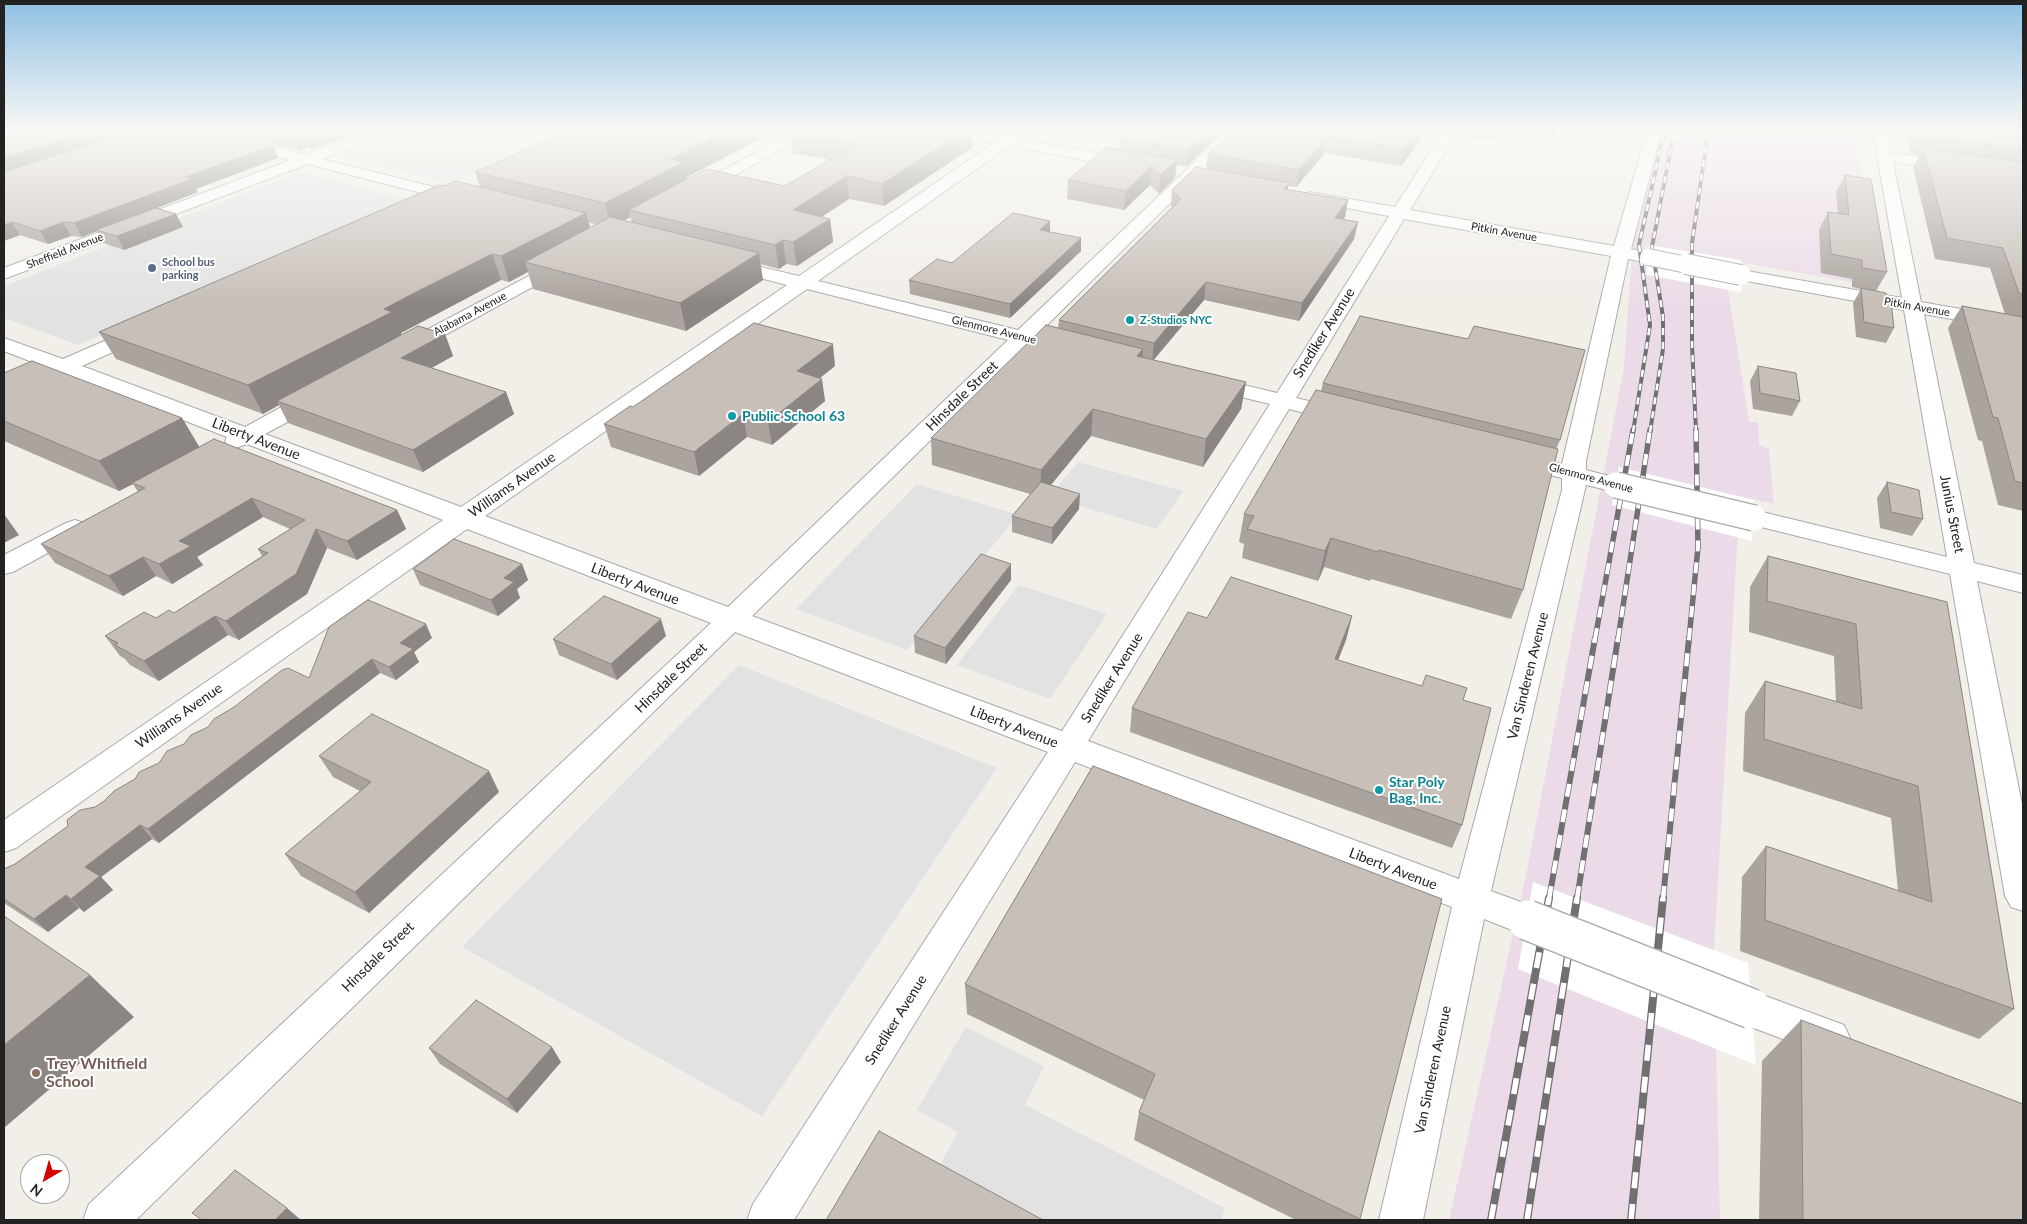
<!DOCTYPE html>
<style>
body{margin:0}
#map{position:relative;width:2027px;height:1224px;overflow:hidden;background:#f2efe9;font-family:Lato,sans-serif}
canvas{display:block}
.frame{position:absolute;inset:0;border:5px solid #222;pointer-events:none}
.north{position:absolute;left:20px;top:1154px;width:50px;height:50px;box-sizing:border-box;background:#fff;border:1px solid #a7a7a7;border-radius:50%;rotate:218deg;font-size:14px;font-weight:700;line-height:20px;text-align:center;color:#222}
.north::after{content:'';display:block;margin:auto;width:18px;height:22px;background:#d40000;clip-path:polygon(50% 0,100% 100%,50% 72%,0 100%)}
</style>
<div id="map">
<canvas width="2027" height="1224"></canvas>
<div class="frame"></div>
<div class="north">N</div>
</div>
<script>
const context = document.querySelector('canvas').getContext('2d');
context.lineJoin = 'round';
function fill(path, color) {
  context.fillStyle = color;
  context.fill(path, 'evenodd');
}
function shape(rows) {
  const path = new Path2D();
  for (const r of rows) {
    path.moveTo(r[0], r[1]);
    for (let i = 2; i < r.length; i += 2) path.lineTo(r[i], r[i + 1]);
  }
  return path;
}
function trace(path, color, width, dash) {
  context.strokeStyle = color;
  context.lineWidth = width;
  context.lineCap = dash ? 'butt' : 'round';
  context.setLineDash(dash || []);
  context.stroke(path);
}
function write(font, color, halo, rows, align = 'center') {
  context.font = font + ' Lato,sans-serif';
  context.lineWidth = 4;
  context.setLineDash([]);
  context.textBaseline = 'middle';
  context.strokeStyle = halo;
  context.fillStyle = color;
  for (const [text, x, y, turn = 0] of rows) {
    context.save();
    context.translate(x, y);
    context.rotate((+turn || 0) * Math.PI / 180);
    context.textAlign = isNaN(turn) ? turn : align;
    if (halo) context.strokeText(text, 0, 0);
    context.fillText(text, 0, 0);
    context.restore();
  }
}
fill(shape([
 [1659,132,1855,132,1879,287,1723,259,1749,422,1758,422,1759,445,1769,449,1774,504,1740,496,1714,951,1720,1220,1449,1220,1525,880,1624,368,1633,240]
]), '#ebdbe8');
fill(shape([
 [402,132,570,132,451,184,337,157],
 [298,172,409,200,78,345,4,318,4,286],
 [1078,462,1183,491,1157,529,1049,497],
 [917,484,1018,515,907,650,796,609],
 [1019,585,1107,614,1050,699,957,665],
 [739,665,997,768,762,1116,462,947],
 [966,1027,1044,1066,1025,1105,1225,1208,1221,1220,1028,1220,937,1170,958,1132,917,1110]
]), '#e2e2e2');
fill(shape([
 [1649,245,1741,260,1741,292,1646,275],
 [1619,467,1754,500,1752,541,1612,505],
 [1533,882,1748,963,1756,1065,1518,969]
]), '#fff');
const minor = shape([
 [191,132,216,132,306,155,365,132,386,132,384,135,322,159,470,196,472,199,464,204,308,164,4,279,4,268,291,160,193,135,191,132],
 [793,132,811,132,701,195,695,197,687,192,689,189,793,132],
 [948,132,980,132,1004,136,1010,132,1027,132,1019,139,1132,159,1140,164,1132,169,1009,146,818,281,1018,330,1226,132,1242,132,1037,335,1044,337,1047,341,1044,345,1037,347,1027,345,752,616,1062,731,1270,404,1199,387,1196,382,1199,377,1207,376,1277,393,1389,216,1304,200,1302,197,1304,194,1310,192,1395,207,1443,132,1457,132,1410,210,1614,246,1647,132,1661,132,1631,249,1645,252,1648,256,1645,260,1639,261,1628,259,1586,461,1586,470,1624,480,1628,485,1624,490,1616,492,1586,485,1491,891,1540,909,1545,920,1540,931,1527,936,1484,919,1423,1220,1379,1220,1452,907,1075,762,794,1220,747,1220,753,1204,1048,752,735,632,136,1220,83,1220,89,1204,711,623,467,529,16,848,4,852,4,820,443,520,247,444,236,448,228,446,225,441,227,437,64,374,4,399,4,385,45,367,4,351,4,338,63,359,134,328,148,328,151,332,148,336,82,366,245,427,309,392,317,391,325,392,328,397,325,402,265,434,461,507,787,285,721,268,718,264,721,260,727,259,799,276,994,143,955,136,948,132],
 [1404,219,1611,256,1562,464,1518,453,1510,455,1506,460,1510,465,1562,478,1562,490,1459,879,1088,741,1289,409,1343,423,1351,421,1354,416,1351,411,1296,398,1404,219],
 [807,289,1008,340,728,607,485,516,807,289],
 [1873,132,1887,132,1891,153,2023,171,2023,181,1893,162,1921,302,2023,320,2023,332,1924,314,1974,563,2023,575,2023,593,1977,581,2023,809,2023,911,2011,907,2005,896,1950,574,1745,523,1742,518,1745,513,1754,510,1947,557,1904,310,1741,280,1735,279,1732,275,1735,271,1741,270,1902,298,1873,132],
 [563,258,569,259,572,263,569,267,412,353,405,355,398,353,395,349,398,345,563,258],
 [75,520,84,523,88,528,84,533,13,572,4,574,4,555,66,523,75,520],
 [1752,991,1844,1025,1850,1038,1844,1051,1830,1057,1738,1022,1733,1009,1738,996,1752,991]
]);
trace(minor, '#a9a9a9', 2);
fill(minor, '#fff');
const railFar3 = shape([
 [1633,432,1650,325,1639,245,1664,132],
 [1650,432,1663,349,1663,317,1652,247,1674,132],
 [1696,432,1692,344,1692,243,1708,132]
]);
const railFar2 = shape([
 [1595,639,1633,430],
 [1618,639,1650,430],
 [1689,639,1698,547,1696,430]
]);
const railFar1 = shape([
 [1549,899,1595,638],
 [1577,899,1618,638],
 [1663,899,1689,638]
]);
const rail = shape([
 [1491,1220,1549,898],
 [1527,1220,1577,898],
 [1631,1220,1663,898]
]);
trace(railFar3, '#707070', 4);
trace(railFar2, '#707070', 5.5);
trace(railFar1, '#707070', 6);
trace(rail, '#707070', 8);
trace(railFar3, '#fff', 2.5, [7]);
trace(railFar2, '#fff', 4, [11]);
trace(railFar1, '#fff', 4.5, [13]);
trace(rail, '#fff', 5.5, [16]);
const minorBridgeFar3 = shape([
 [1648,257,1692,266]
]);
const minorBridgeFar2 = shape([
 [1686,264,1741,275]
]);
const minorBridgeFar1 = shape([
 [1616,485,1754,518]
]);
const minorBridge = shape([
 [1527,920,1752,1009]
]);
trace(minorBridgeFar3, '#a9a9a9', 18, []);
trace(minorBridgeFar2, '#a9a9a9', 22, []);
trace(minorBridgeFar1, '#a9a9a9', 28, []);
trace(minorBridge, '#a9a9a9', 42, []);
trace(minorBridgeFar3, '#fff', 16);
trace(minorBridgeFar2, '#fff', 20);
trace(minorBridgeFar1, '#fff', 25);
trace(minorBridge, '#fff', 39);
fill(shape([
 [4,132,278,158,196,189,198,192,157,208,176,214,183,227,124,250,103,243,97,231,82,237,71,236,48,244,20,235,4,241],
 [225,132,359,132,313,149,307,148,300,151],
 [567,132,764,132,764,137,687,177,687,179,785,186,830,160,793,153,790,132,972,132,973,147,884,206,849,199,822,217,830,219,833,242,797,266,786,264,779,269,760,264,763,280,686,331,533,289,528,272,509,282,501,280,401,333,401,335,445,334,453,356,431,368,506,392,514,414,423,472,288,423,279,405,263,414,116,359,99,332,444,186,480,187,475,172],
 [630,217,632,223,624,221],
 [589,223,597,224,590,228],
 [1102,132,1223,132,1186,167,1176,165,1175,178,1159,194,1150,185,1124,210,1067,199,1068,180,1119,150,1119,138,1122,136],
 [1230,132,1426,132,1401,166,1325,153,1296,187,1288,186,1288,189,1345,217,1343,219,1358,222,1354,239,1299,321,1204,300,1154,360,1246,382,1241,409,1203,467,1091,436,1051,485,1079,509,1052,544,1012,532,1012,516,1030,494,932,465,931,438,1058,328,1059,320,1172,207,1171,206,1172,190,1206,168,1208,154],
 [1458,132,1497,132,1492,141,1457,136],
 [1531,132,1558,132,1556,136],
 [1905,132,2023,132,2023,511,1998,505,1982,441,1978,440,1948,328,1962,306,2005,314,1990,268,1935,259,1913,167,1920,155,1910,154],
 [1845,175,1887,272,1876,291,1887,302,1894,328,1886,343,1856,337,1853,303,1861,289,1852,287,1852,279,1821,273,1819,230,1828,212,1838,214,1836,192],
 [1050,221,1050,232,1081,238,1081,251,1010,318,910,294,909,280],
 [835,366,820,378,825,401,772,445,747,437,699,476,611,447,604,424,633,407],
 [1758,366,1800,401,1792,416,1753,409,1750,381],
 [4,373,182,418,199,447,397,510,406,529,357,560,327,548,307,594,239,640,228,635,159,681,130,665,125,659,120,656,105,636,174,613,262,556,258,549,290,529,263,517,197,557,203,565,172,584,156,576,123,596,55,563,41,544,138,492,133,484,119,491,4,441],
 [1323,383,1560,440,1556,449,1523,590,1511,619,1371,579,1370,581,1324,567,1318,581,1242,558,1244,544,1239,542,1244,514,1321,391],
 [1887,482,1923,519,1912,536,1880,528,1877,498],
 [1768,556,1947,602,2014,1009,1979,1039,1740,951,1742,877,1766,846,1898,891,1891,818,1743,771,1745,713,1765,681,1836,702,1834,656,1749,632,1750,587],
 [522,564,528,580,517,589,520,598,498,616,420,585,413,569],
 [1011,580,946,664,915,653,914,636],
 [1352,616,1346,640,1338,660,1463,700,1462,825,1452,848,1130,732,1132,708,1207,618],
 [666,636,617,680,559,655,553,639],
 [432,638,414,652,419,662,396,680,380,673,159,843,152,839,101,877,113,890,84,912,79,908,48,932,4,903,4,869,15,864,159,763,184,744,309,678],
 [319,756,499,792,369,913,301,876,285,854,360,791,333,777],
 [1093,766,1360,1219,1359,1220,1296,1220,1134,1140,1139,1112,1144,1100,967,1014,965,984],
 [1801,1020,2023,1220,1759,1220,1762,1061],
 [429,1048,561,1062,517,1113,440,1064]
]), '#aba49e');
fill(shape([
 [86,132,130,132,4,173,4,158],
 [321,132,359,132,313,149,308,137],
 [725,132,764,132,764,137,687,177,688,186,629,210,630,217,611,228,605,203,671,159],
 [963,132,972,132,973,147,884,206,882,184],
 [1207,132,1223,132,1186,167,1188,150],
 [1417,132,1426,132,1401,166,1404,149],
 [1494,132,1497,132,1492,141],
 [302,136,307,148,300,151,295,138],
 [1328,136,1325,153,1296,187,1299,170],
 [273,146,278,158,196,189,198,192,98,231,96,230,97,231,82,237,74,223,186,177],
 [1177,160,1175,178,1159,194,1160,175],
 [1152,166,1150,185,1124,210,1126,191],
 [847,176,849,199,796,233,793,210],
 [1289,183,1286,199,1284,189],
 [1348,200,1345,217,1332,234,1335,218],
 [586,213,593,238,525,262,528,272,509,282,501,256],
 [176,214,183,227,124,250,117,236],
 [830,219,833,242,797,266,793,242],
 [1050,221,1050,234,1040,230],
 [12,222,20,235,4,241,4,225],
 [63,222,71,236,48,244,40,231],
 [1358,222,1354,239,1299,321,1302,303],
 [1081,238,1081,251,1010,318,1010,304],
 [783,240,786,264,779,269,775,245],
 [759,253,763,280,686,331,680,303],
 [492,254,501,280,401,333,403,339,277,401,279,405,263,414,248,385,384,309],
 [1206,282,1204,300,1152,361,1154,343],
 [445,334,453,356,410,380,401,358],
 [833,344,835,366,801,393,797,371],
 [1143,349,1141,375,1137,356],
 [822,379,825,401,772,445,768,422],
 [1246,382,1241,409,1203,467,1206,439],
 [506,392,514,414,423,472,413,450],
 [1093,409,1091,436,1040,498,1041,470],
 [743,414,747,437,699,476,694,452],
 [182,418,200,448,132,483,133,484,119,491,99,461],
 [1080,494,1079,509,1052,544,1052,528],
 [252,498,263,517,197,557,203,565,172,584,159,564,179,541],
 [397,510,406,529,357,560,347,541],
 [4,514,19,535,4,543],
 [316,529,327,548,307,594,239,640,226,621],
 [1331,538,1324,567,1318,581,1325,551],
 [143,557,156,576,123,596,109,576],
 [522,564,528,580,517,589,520,598,498,616,491,600,504,578],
 [1011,564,1011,580,946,664,945,648],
 [215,616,228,635,159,681,144,661],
 [1352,616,1346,640,1329,683,1335,659],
 [661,619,666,636,617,680,611,664],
 [426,624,432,638,414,652,419,662,396,680,389,667,400,643],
 [372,659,380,673,159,843,148,829],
 [489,771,499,792,369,913,355,892],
 [140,825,152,839,101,877,113,890,84,912,71,899,85,867],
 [66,895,79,908,48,932,34,919],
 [90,975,134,1017,4,1128,4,1045],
 [552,1047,561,1062,517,1113,507,1099],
 [287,1208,301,1220,275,1220]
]), '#8b8681');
const building = shape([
 [4,132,86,132,4,158,4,132],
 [128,132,217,132,273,146,186,177,192,179,74,223,63,222,40,231,12,222,4,225,4,172,128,132],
 [269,132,321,132,308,137,302,136,295,138,269,132],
 [567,132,725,132,671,159,684,162,605,203,475,172,567,132],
 [793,132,963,132,882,184,847,176,793,210,830,219,793,242,783,240,775,245,629,210,706,169,785,186,857,144,793,132],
 [1127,132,1207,132,1188,150,1119,138,1127,132],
 [1230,132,1417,132,1404,149,1328,136,1299,170,1208,154,1230,132],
 [1919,132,2023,132,2023,149,1920,135,1919,132],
 [1107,147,1177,160,1160,175,1152,166,1126,191,1068,180,1107,147],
 [1923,148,2023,162,2023,294,2019,293,2003,248,1947,238,1923,148],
 [1196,167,1289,183,1284,189,1348,200,1335,218,1358,222,1302,303,1206,282,1154,343,1059,320,1181,199,1172,190,1196,167],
 [1845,175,1871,179,1887,272,1862,268,1862,260,1831,254,1828,212,1849,215,1845,175],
 [456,181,586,213,501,256,492,254,418,291,384,309,392,312,248,385,99,332,439,185,444,186,456,181],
 [156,208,176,214,117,236,96,230,156,208],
 [1013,213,1050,221,1040,230,1081,238,1010,304,909,280,937,259,952,263,1013,213],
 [610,217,759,253,680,303,525,262,610,217],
 [1861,288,1886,293,1887,302,1891,303,1894,328,1864,322,1861,288],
 [1962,306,2023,317,2023,483,2015,481,1998,418,1993,417,1962,306],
 [1360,316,1468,339,1474,326,1585,350,1560,440,1323,383,1360,316],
 [754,323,833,344,797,371,822,379,768,422,743,414,694,452,604,424,630,406,633,407,754,323],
 [1046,325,1143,349,1137,356,1246,382,1206,439,1093,409,1041,470,931,438,1046,325],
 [418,326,445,334,401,358,506,392,413,450,277,401,418,326],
 [32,361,182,418,99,461,4,421,4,373,32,361],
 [1758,366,1796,373,1800,401,1760,393,1758,366],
 [1316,390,1558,449,1523,590,1379,550,1378,552,1331,538,1325,551,1247,529,1254,516,1244,514,1316,390],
 [214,439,397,510,347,541,316,529,296,574,226,621,215,616,144,661,115,645,118,643,105,636,144,612,156,618,169,610,174,613,268,553,258,549,305,520,252,498,179,541,191,546,159,564,143,557,109,576,41,544,145,488,132,483,214,439],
 [1041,482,1080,494,1052,528,1012,516,1041,482],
 [1887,482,1919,490,1923,519,1891,512,1887,482],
 [454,539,522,564,504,578,514,582,491,600,413,569,454,539],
 [981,554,1011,564,945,648,914,636,981,554],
 [1768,556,1947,602,2014,1009,1765,920,1766,846,1932,902,1918,786,1764,739,1765,681,1862,709,1856,624,1767,601,1768,556],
 [1231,577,1352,616,1335,659,1422,686,1426,675,1467,688,1463,700,1491,708,1462,825,1132,708,1188,612,1207,618,1231,577],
 [604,596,661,619,611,664,553,639,604,596],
 [368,600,426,624,400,643,413,649,389,667,372,659,148,829,140,825,85,867,100,876,71,899,66,895,34,919,4,899,4,869,15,864,68,826,67,820,80,810,95,807,104,801,114,791,135,779,139,772,159,763,167,751,184,744,191,735,208,727,214,719,234,707,282,670,288,668,309,678,329,627,368,600],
 [372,714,489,771,355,892,285,854,371,782,319,756,372,714],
 [1093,766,1442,899,1360,1219,1139,1112,1155,1074,965,984,1093,766],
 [4,916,90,975,4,1045,4,916],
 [476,1000,552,1047,507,1099,429,1048,476,1000],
 [1801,1020,2023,1104,2023,1220,1803,1220,1801,1020],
 [879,1131,1043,1220,826,1220,879,1131],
 [235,1170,287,1208,275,1220,202,1220,192,1213,235,1170]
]);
fill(building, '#c7bfb8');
trace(building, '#8b8681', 1);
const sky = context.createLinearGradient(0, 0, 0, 304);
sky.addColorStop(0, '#8fc0e4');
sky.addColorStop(0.43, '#f9f8f5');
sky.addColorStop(1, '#f9f8f500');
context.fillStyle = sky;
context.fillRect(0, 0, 2027, 304);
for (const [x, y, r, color] of [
 [152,268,5,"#5c6f8a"],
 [1130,320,5,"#0f9aa8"],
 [732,416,5,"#0f9aa8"],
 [1379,790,5,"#0f9aa8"],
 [36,1073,5,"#8d6e63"]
]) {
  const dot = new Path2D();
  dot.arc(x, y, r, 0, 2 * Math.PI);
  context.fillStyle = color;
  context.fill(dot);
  trace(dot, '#fff', 2);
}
write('11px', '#222', '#fff', [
 ["Pitkin Avenue",1504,232,10],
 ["Sheffield Avenue",65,251,-21],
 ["Pitkin Avenue",1917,307,10],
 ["Alabama Avenue",470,314,-28],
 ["Glenmore Avenue",994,330,14],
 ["Glenmore Avenue",1591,478,15]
]);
write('bold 11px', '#4e5e75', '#fff', [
 ["School bus",162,262],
 ["parking",162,275]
], 'left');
write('bold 11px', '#0d838f', '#fff', [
 ["Z-Studios NYC",1140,320]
], 'left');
write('14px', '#222', '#fff', [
 ["Snediker Avenue",1324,333,-58],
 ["Hinsdale Street",962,396,-44],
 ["Liberty Avenue",256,439,21],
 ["Williams Avenue",512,485,-35],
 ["Junius Street",1952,514,79],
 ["Liberty Avenue",635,584,21],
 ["Van Sinderen Avenue",1528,676,-76],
 ["Hinsdale Street",671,678,-44],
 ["Snediker Avenue",1112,678,-58],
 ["Williams Avenue",179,716,-35],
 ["Liberty Avenue",1014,727,21],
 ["Liberty Avenue",1393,869,21],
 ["Hinsdale Street",378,957,-44],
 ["Snediker Avenue",896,1020,-58],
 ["Van Sinderen Avenue",1433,1070,-78]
]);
write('bold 14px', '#0d838f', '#fff', [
 ["Public School 63",742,416],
 ["Star Poly",1389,782],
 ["Bag, Inc.",1389,798]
], 'left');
write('bold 16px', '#785e54', '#fff', [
 ["Trey Whitfield",46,1064],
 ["School",46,1082]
], 'left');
</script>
